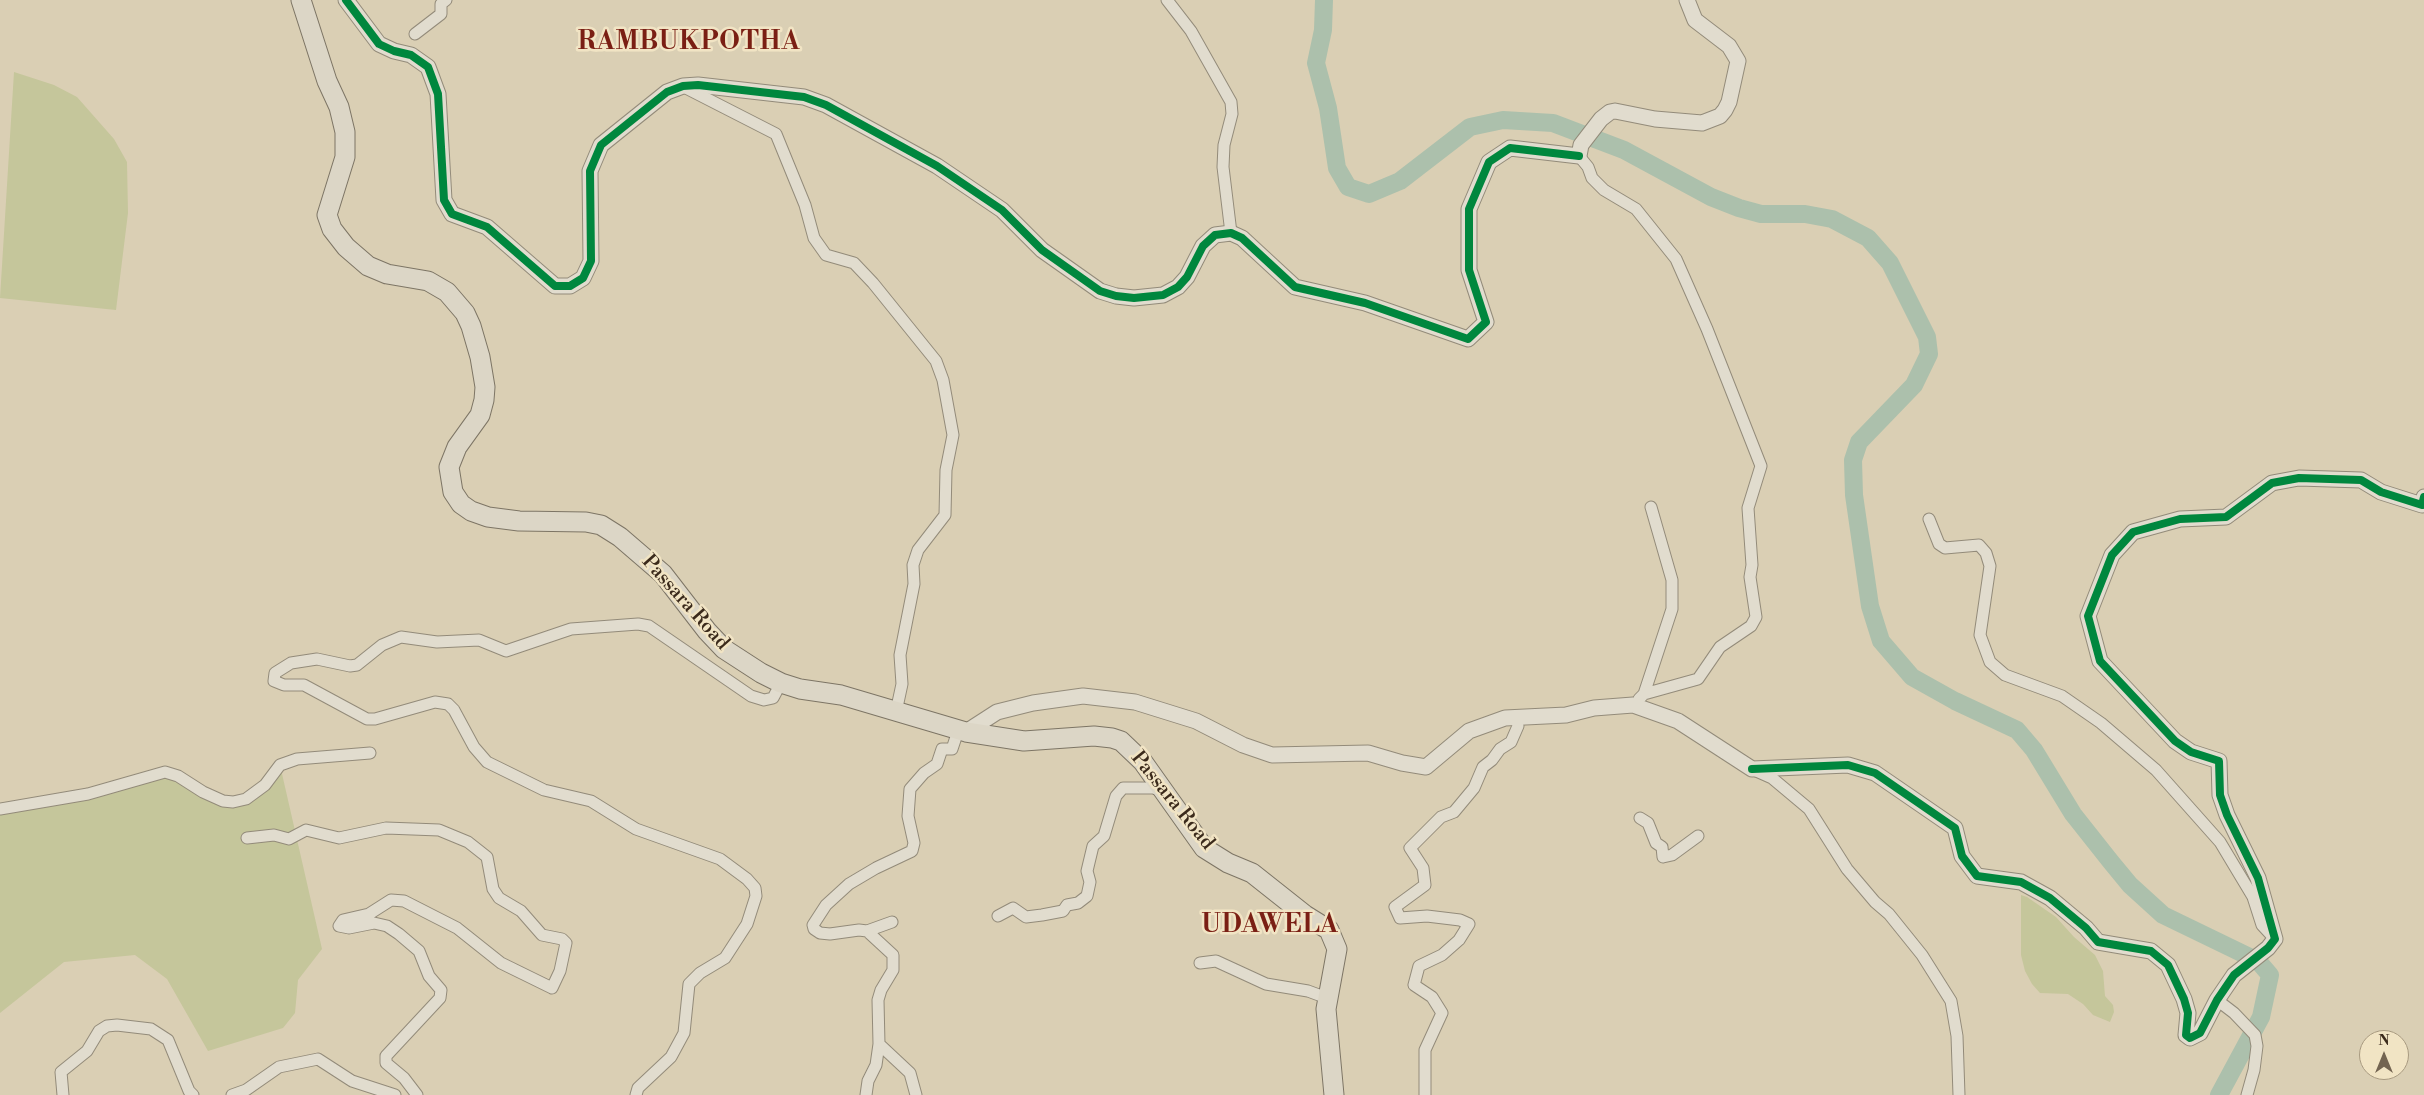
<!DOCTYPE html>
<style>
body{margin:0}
#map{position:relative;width:2424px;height:1095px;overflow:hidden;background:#dacfb4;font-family:"Libre Bodoni",serif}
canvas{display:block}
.north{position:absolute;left:2359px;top:1030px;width:50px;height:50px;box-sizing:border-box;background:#f1e4c4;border:1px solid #a89a80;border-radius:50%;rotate:0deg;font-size:14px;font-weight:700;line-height:20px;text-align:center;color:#3b2a1b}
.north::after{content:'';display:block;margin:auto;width:18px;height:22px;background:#736451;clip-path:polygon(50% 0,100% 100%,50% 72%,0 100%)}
</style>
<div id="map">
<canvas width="2424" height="1095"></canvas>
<div class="north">N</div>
</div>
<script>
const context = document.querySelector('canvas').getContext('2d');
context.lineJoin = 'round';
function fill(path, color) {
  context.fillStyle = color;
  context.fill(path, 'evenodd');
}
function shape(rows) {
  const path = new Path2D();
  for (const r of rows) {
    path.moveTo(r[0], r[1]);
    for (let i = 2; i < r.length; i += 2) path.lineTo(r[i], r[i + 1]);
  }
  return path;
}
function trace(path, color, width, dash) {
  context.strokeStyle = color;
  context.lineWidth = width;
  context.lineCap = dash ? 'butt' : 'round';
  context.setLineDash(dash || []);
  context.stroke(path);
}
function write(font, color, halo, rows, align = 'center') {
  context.font = font + ' "Libre Bodoni",serif';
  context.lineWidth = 5;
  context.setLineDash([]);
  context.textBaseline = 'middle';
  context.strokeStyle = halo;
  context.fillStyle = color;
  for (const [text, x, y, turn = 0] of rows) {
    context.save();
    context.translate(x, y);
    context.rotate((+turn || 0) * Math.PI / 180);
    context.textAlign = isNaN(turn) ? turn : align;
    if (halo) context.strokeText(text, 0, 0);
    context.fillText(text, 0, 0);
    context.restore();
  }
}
fill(shape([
 [14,72,54,85,77,97,114,139,127,162,128,213,116,310,0,298],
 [280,765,322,949,298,980,295,1013,283,1028,208,1051,167,979,135,955,64,962,0,1013,0,809,165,772,203,792,246,799],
 [2021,895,2027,897,2056,917,2074,937,2095,955,2103,971,2105,996,2113,1005,2114,1012,2110,1022,2093,1015,2083,1004,2068,994,2040,993,2032,984,2025,971,2021,955]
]), '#c5c69b');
trace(shape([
 [1324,0,1323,30,1316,63,1328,108,1337,168,1348,187,1369,194,1400,181,1470,127,1503,120,1553,123,1624,150,1711,197,1739,208,1761,214,1805,214,1832,219,1868,238,1890,263,1927,337,1929,354,1914,385,1859,442,1853,460,1854,495,1870,606,1881,641,1912,677,1955,701,2017,730,2034,750,2073,814,2111,862,2130,885,2163,915,2258,961,2270,975,2261,1017,2219,1095]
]), '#acc0ac', 18);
const minor = shape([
 [1167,0,1191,31,1231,102,1232,114,1224,145,1223,167,1231,233],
 [415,34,441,14,441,4,446,0],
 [684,87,776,134,805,205,814,238,826,255,854,263,873,283,936,361,943,380,953,435,946,470,945,515,918,550,913,565,914,584,900,655,902,684,896,712],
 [1579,156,1588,167,1592,178,1604,190,1636,209,1676,259,1707,329,1761,466,1748,508,1752,565,1750,577,1756,617,1751,626,1720,647,1698,679,1644,694],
 [1929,519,1939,544,1945,548,1979,545,1986,553,1990,566,1980,635,1990,662,2005,675,2062,696,2101,723,2156,770,2220,842,2253,897,2262,925,2274,938],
 [1639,699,1644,694,1672,609,1672,580,1651,507],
 [1754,770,1772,778,1809,809,1847,869,1875,902,1889,914,1922,955,1951,1001,1957,1036,1959,1095],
 [0,809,88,794,165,772,178,776,203,792,223,801,233,802,246,799,265,785,280,765,297,759,370,753],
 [1640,818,1648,823,1656,843,1662,847,1663,857,1672,855,1698,836],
 [247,838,274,835,289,839,306,830,339,838,386,828,439,830,468,842,487,857,493,889,499,898,521,911,542,935,562,939,566,943,560,971,552,988,501,963,457,928,404,901,391,900,369,914,343,920,339,926,349,928,374,923,387,926,399,934,419,951,429,976,441,990,440,998,386,1056,386,1063,404,1078,417,1095],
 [998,916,1013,908,1026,917,1042,915,1063,911,1067,905,1078,903,1087,896,1090,882,1087,871,1093,846,1104,836,1116,796,1123,788,1153,788,1163,791],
 [892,922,867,931,893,955,893,970,881,990,878,1000,879,1044,910,1073,916,1095],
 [867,931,859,930,830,934,820,933,814,929,813,925,826,905,849,884,876,868,912,851,914,843,908,816,910,789,924,773,937,764,942,749,952,749,958,731],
 [1200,963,1216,961,1266,984,1308,991,1327,998],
 [2217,1000,2234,1013,2255,1035,2257,1046,2254,1070,2247,1095],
 [63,1095,61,1072,87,1051,99,1031,107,1026,117,1025,151,1029,168,1040,189,1091,193,1095],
 [232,1095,246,1090,279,1067,318,1059,352,1081,395,1095],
 [636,1095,638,1088,671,1057,684,1033,689,984,700,973,725,958,747,924,756,896,755,888,747,879,720,859,636,829,591,801,544,790,487,762,474,747,454,710,448,704,435,702,375,719,367,719,304,685,284,685,274,681,275,673,291,663,317,659,350,666,357,665,382,645,401,637,437,642,479,640,506,651,571,629,638,624,649,626,751,696,764,700,773,698,781,683],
 [866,1095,868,1081,876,1065,879,1044],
 [1425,1095,1425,1050,1442,1013,1432,997,1414,985,1419,966,1442,955,1459,940,1469,924,1460,920,1427,916,1400,918,1395,907,1425,885,1423,868,1410,848,1441,817,1454,812,1474,788,1483,767,1492,760,1500,749,1511,742,1518,726]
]);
const tertiary = shape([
 [346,0,379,44,394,51,411,55,428,67,438,94,444,200,452,214,487,227,555,286,570,286,583,278,591,261,590,171,601,145,667,92,683,86,698,85,804,97,826,105,937,166,1002,210,1042,250,1100,291,1116,296,1134,298,1163,295,1178,287,1187,277,1203,246,1215,235,1231,233,1242,238,1295,287,1365,303,1468,339,1486,322,1469,270,1469,209,1489,162,1510,148,1579,156,1581,145,1601,119,1610,112,1615,111,1655,119,1702,123,1720,116,1725,110,1729,102,1738,61,1729,46,1695,20,1687,0],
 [966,732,997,712,1033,703,1083,696,1135,702,1196,721,1243,745,1272,755,1368,753,1402,763,1426,767,1469,731,1505,718,1566,715,1594,708,1633,705,1678,721,1752,769,1848,765,1875,773,1955,828,1962,856,1977,876,2021,882,2050,898,2086,928,2098,942,2151,951,2168,965,2184,999,2188,1013,2186,1035,2190,1038,2200,1033,2217,1000,2234,975,2268,948,2275,939,2258,878,2227,815,2220,795,2219,761,2191,752,2175,741,2100,661,2088,616,2112,555,2133,532,2180,519,2226,517,2272,483,2299,478,2361,480,2381,492,2422,505,2424,497]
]);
const trunk = shape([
 [301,0,327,81,339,107,345,132,345,157,327,215,332,229,346,247,368,266,387,274,428,281,447,292,465,313,471,326,480,357,485,387,484,400,480,415,457,447,449,467,453,492,461,504,471,511,488,517,519,521,586,522,601,525,620,537,663,574,707,631,724,649,761,673,781,683,800,689,841,695,966,732,1024,741,1094,736,1112,738,1121,741,1143,762,1204,848,1228,863,1252,873,1305,915,1329,930,1337,949,1326,1009,1334,1095]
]);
trace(minor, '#938b7a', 13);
trace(tertiary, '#938b7a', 17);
trace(trunk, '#7d7565', 21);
trace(minor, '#e1dcce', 11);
trace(tertiary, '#e1dcce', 15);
trace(trunk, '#dcd6c6', 19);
trace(shape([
 [346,0,379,44,394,51,411,55,428,67,438,94,444,200,452,214,487,227,555,286,570,286,583,278,591,261,590,171,601,145,667,92,683,86,698,85,804,97,826,105,937,166,1002,210,1042,250,1100,291,1116,296,1134,298,1163,295,1178,287,1187,277,1203,246,1215,235,1231,233,1242,238,1295,287,1365,303,1468,339,1486,322,1469,270,1469,209,1489,162,1510,148,1579,156],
 [1752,769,1848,765,1875,773,1955,828,1962,856,1977,876,2021,882,2050,898,2086,928,2098,942,2151,951,2168,965,2184,999,2188,1013,2186,1035,2190,1038,2200,1033,2217,1000,2234,975,2268,948,2275,939,2258,878,2227,815,2220,795,2219,761,2191,752,2175,741,2100,661,2088,616,2112,555,2133,532,2180,519,2226,517,2272,483,2299,478,2361,480,2381,492,2422,505,2424,497]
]), '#00873e', 8);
write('20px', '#3b2a1b', '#f1e4c4', [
 ["Passara Road",685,603,48],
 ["Passara Road",1172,801,51]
]);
context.letterSpacing = '1px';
write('bold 25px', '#7a1f14', '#f1e4c4', [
 ["RAMBUKPOTHA",689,43],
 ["UDAWELA",1270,926]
]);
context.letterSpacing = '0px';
</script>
